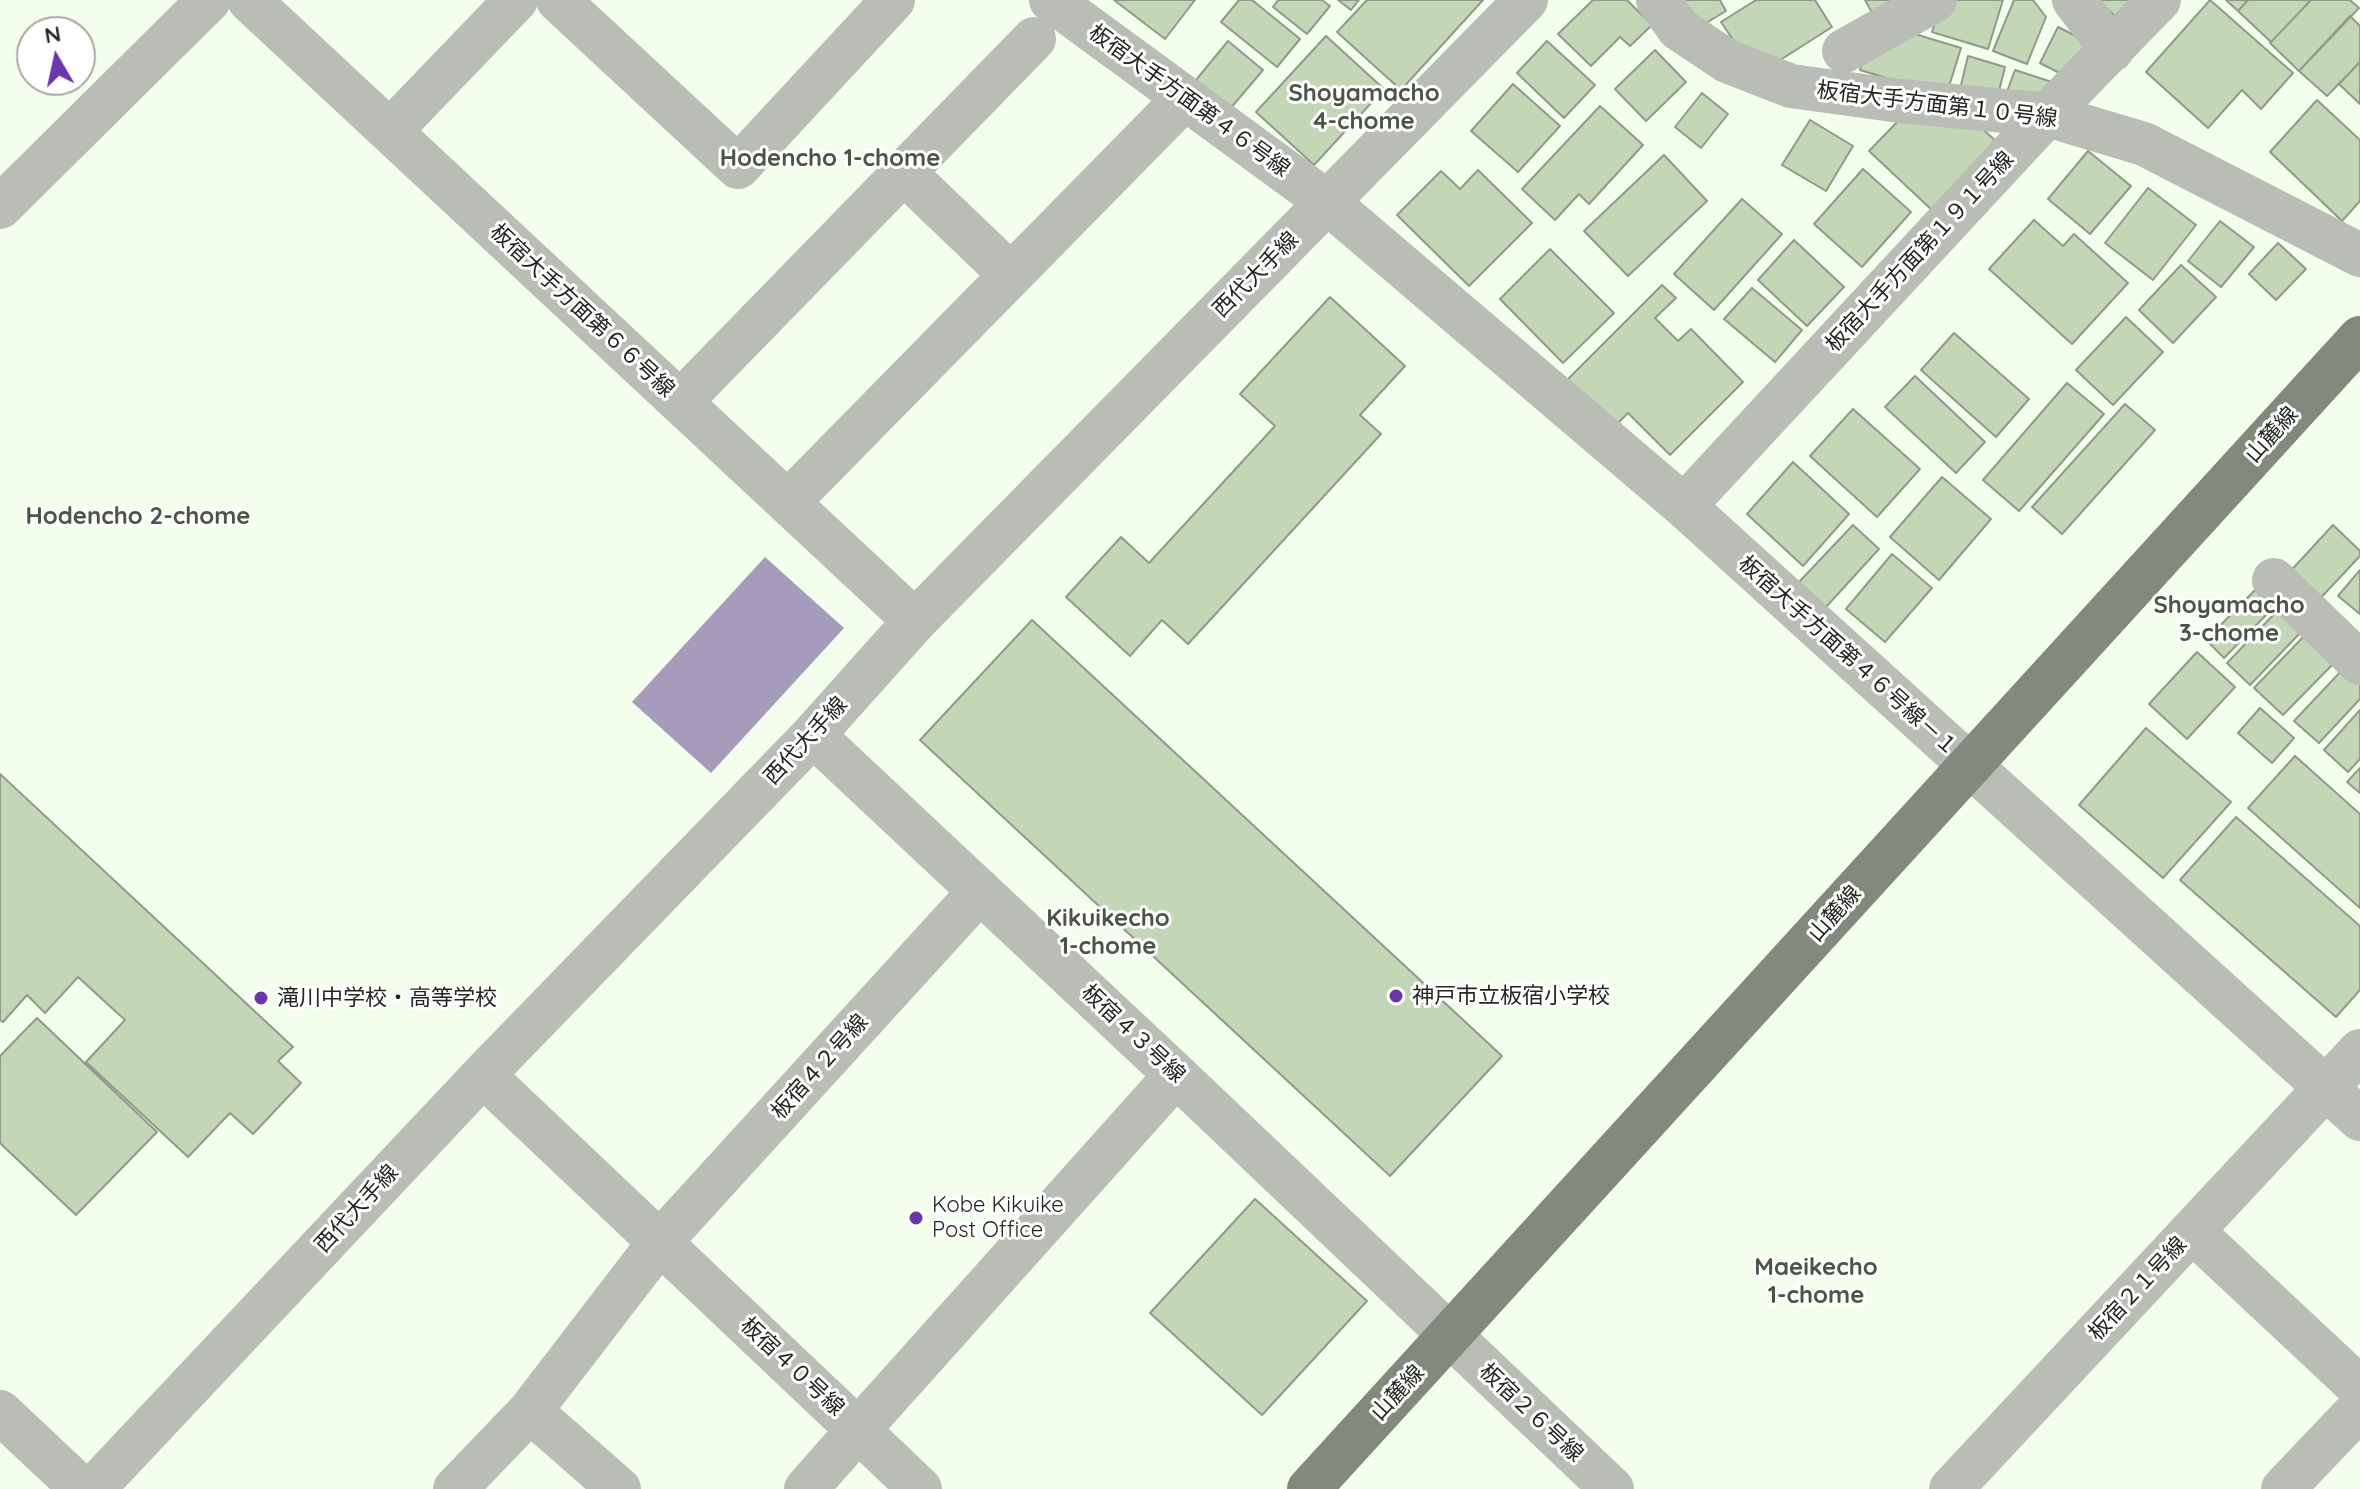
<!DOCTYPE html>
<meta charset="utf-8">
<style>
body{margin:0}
#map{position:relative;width:2360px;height:1489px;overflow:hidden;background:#f3feed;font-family:Quicksand,sans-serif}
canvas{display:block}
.north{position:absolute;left:16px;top:16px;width:80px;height:80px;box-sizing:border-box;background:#fff;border:2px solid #a7a8a6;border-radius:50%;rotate:351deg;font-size:22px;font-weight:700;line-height:32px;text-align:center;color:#222620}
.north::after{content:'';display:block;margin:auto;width:28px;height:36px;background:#6936ad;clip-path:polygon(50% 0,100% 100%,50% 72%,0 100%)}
</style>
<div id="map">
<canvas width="2360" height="1489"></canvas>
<div class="north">N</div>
</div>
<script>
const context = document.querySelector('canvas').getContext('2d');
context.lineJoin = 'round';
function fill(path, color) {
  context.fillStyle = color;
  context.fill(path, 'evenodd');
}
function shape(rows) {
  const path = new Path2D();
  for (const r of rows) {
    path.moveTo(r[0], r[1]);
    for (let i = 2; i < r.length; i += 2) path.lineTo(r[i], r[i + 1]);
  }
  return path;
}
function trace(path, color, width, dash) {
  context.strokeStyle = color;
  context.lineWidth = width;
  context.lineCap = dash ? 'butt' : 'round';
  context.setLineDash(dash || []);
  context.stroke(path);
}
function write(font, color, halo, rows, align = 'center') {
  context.font = font + ' Quicksand,"Noto Sans JP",sans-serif';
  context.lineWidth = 6;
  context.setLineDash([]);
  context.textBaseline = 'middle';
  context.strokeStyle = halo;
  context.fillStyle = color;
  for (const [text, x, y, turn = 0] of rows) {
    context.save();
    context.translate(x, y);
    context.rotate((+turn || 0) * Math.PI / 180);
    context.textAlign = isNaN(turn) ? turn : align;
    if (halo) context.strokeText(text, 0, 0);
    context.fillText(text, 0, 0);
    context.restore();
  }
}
fill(shape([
 [765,557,844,628,711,773,632,702]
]), '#a59cbc');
const building = shape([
 [1114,0,1195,0,1165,39,1114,0],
 [1239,0,1252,0,1300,39,1277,67,1221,22,1239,0],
 [1278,0,1322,0,1330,6,1307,34,1273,7,1278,0],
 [1338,0,1359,0,1351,10,1338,0],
 [1367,0,1483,0,1401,90,1337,32,1367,0],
 [1593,0,1627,0,1652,25,1630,46,1620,37,1591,66,1558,34,1593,0],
 [1678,0,1720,0,1726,11,1696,29,1678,0],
 [1756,0,1815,0,1832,27,1774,64,1744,56,1721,22,1756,0],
 [1865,0,1904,0,1874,16,1865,0],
 [1954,0,2003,0,1988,49,1932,32,1940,6,1954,0],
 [2014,0,2033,0,2046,17,2027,64,1993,51,2014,0],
 [2097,0,2130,0,2115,16,2097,0],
 [2210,0,2293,73,2261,109,2242,90,2208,128,2146,72,2210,0],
 [2226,0,2248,0,2238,11,2226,0],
 [2248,0,2311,0,2271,42,2238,11,2248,0],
 [2311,0,2350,0,2359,8,2299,71,2270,43,2311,0],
 [2350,16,2360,26,2360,62,2327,96,2299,71,2350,16],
 [2058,27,2092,44,2073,80,2040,63,2058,27],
 [1905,31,1961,48,1946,96,1860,70,1866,50,1905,31],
 [1326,36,1384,89,1314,165,1256,112,1326,36],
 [1228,41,1263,70,1230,109,1196,80,1228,41],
 [1547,41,1595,85,1564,118,1517,73,1547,41],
 [1655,50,1686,82,1646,121,1615,89,1655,50],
 [1968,56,2005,67,1996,103,1959,93,1968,56],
 [2360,62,2360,104,2339,84,2360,62],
 [2015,70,2052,82,2042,110,2005,97,2015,70],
 [1513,84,1560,126,1518,172,1471,131,1513,84],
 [1702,93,1728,114,1701,148,1675,127,1702,93],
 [2317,100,2360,140,2360,201,2342,221,2270,152,2317,100],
 [1600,106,1643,145,1589,204,1579,194,1555,220,1522,189,1600,106],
 [1904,115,1978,125,1997,142,1933,211,1869,151,1904,115],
 [1810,120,1853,146,1826,191,1782,165,1810,120],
 [2088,151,2131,186,2090,234,2048,199,2088,151],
 [1664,155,1707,201,1628,276,1584,231,1664,155],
 [1863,169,1911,212,1862,267,1814,224,1863,169],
 [1478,170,1532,223,1469,286,1397,215,1441,171,1460,189,1478,170],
 [2148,188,2196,225,2153,280,2105,243,2148,188],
 [1742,199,1782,234,1714,310,1674,274,1742,199],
 [2034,220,2063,246,2074,234,2128,283,2072,344,1989,269,2034,220],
 [2220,221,2254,247,2221,287,2188,261,2220,221],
 [1794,240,1844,287,1807,326,1758,280,1794,240],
 [2278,243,2306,269,2276,300,2249,274,2278,243],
 [1550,249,1614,313,1563,363,1500,299,1550,249],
 [2181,265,2216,297,2173,343,2139,310,2181,265],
 [1662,285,1676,298,1655,318,1678,341,1691,329,1743,382,1670,455,1628,413,1613,428,1566,381,1662,285],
 [1752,288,1802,330,1775,362,1724,319,1752,288],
 [1330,297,1405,366,1360,415,1381,434,1188,644,1162,620,1130,656,1066,597,1121,537,1149,563,1275,426,1240,394,1330,297],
 [2126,317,2163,352,2113,405,2076,370,2126,317],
 [1954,333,2029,399,1996,437,1921,370,1954,333],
 [1915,376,1985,442,1956,473,1885,407,1915,376],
 [2067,383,2104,414,2019,511,1983,480,2067,383],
 [2125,404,2155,430,2062,534,2032,507,2125,404],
 [1853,409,1920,469,1877,517,1810,456,1853,409],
 [1793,462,1849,514,1803,566,1747,514,1793,462],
 [1942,477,1991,519,1939,580,1890,537,1942,477],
 [1853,525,1879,549,1826,607,1799,582,1853,525],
 [2333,525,2360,551,2360,556,2315,604,2286,576,2333,525],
 [1892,554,1932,588,1885,642,1846,609,1892,554],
 [2360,570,2360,614,2338,596,2360,570],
 [2256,589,2275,606,2224,658,2206,640,2256,589],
 [2279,609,2302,631,2250,685,2227,663,2279,609],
 [1032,620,1502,1056,1390,1176,920,740,1032,620],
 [2308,632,2337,660,2283,715,2254,688,2308,632],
 [2197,652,2235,687,2187,739,2149,704,2197,652],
 [2345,667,2360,680,2360,699,2319,743,2294,721,2345,667],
 [2260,708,2294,738,2272,763,2238,733,2260,708],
 [2360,710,2360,759,2348,772,2324,750,2360,710],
 [2146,728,2231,802,2163,878,2079,805,2146,728],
 [2295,756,2360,814,2360,908,2248,808,2295,756],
 [2360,768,2360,793,2347,782,2360,768],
 [0,774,293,1047,278,1061,301,1083,253,1134,230,1113,188,1157,86,1062,125,1020,78,977,45,1013,27,995,3,1022,0,1020,0,774],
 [2236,817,2360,926,2360,990,2336,1017,2180,880,2236,817],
 [37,1018,157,1132,76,1215,0,1143,0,1056,37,1018],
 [1255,1199,1367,1301,1262,1415,1150,1313,1255,1199]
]);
fill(building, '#c3d6b6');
trace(building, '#909a8a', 2);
trace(shape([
 [249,0,915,621],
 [558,0,738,167,893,0],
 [1051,0,1327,202,1684,506,2360,1119],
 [1658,0,1679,29,1727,61,1791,86,1900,101,2047,115,2144,144,2360,255],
 [2074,0,2112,50],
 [1844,51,1935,0],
 [390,131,516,0],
 [921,189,1011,275],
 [0,207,209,0],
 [680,402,1034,39],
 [788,502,1185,98],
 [1684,506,2047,115,2159,0],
 [2274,580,2360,663],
 [813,735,1176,1075,1612,1489],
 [483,1075,858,1430,1176,1075],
 [2192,1231,2360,1388],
 [530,1411,659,1243,980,891],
 [0,1412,82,1489],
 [93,1489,483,1075,813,735,915,621,1526,0],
 [455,1489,530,1411,619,1489],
 [806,1489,858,1430,920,1489],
 [1951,1489,2360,1051],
 [2283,1489,2360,1408]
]), '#b9bdb6', 44);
trace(shape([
 [1309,1489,2360,338]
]), '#828a7d', 44);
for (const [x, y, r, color] of [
 [1396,996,8,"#6936ad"],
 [261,998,8,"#6936ad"],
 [916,1218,8,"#6936ad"]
]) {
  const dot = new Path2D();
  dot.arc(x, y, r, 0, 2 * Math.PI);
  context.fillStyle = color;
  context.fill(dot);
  trace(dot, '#fff', 3);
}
write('22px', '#222620', '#fff', [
 ["板宿大手方面第４６号線",1189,101,36],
 ["板宿大手方面第１０号線",1937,105,7],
 ["板宿大手方面第１９１号線",1920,252,-47],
 ["西代大手線",1256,275,-45],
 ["板宿大手方面第６６号線",582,311,43],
 ["山麓線",2272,435,-48],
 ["板宿大手方面第４６号線－１",1848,656,42],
 ["西代大手線",806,741,-47],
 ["山麓線",1835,914,-48],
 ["板宿４３号線",1133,1034,43],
 ["板宿４２号線",820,1067,-48],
 ["西代大手線",357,1209,-47],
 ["板宿２１号線",2138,1289,-47],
 ["板宿４０号線",792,1367,43],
 ["山麓線",1398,1393,-47],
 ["板宿２６号線",1531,1413,43]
]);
write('22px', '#222620', '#fff', [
 ["神戸市立板宿小学校",1412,996],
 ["滝川中学校・高等学校",277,998],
 ["Kobe Kikuike",932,1205],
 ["Post Office",932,1230]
], 'left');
write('bold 24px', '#4c5446', '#fff', [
 ["Shoyamacho",1364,94],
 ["4-chome",1364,122],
 ["Hodencho 1-chome",830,159],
 ["Hodencho 2-chome",138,517],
 ["Shoyamacho",2229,606],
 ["3-chome",2229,634],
 ["Kikuikecho",1108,919],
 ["1-chome",1108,947],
 ["Maeikecho",1816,1268],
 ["1-chome",1816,1296]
]);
</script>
